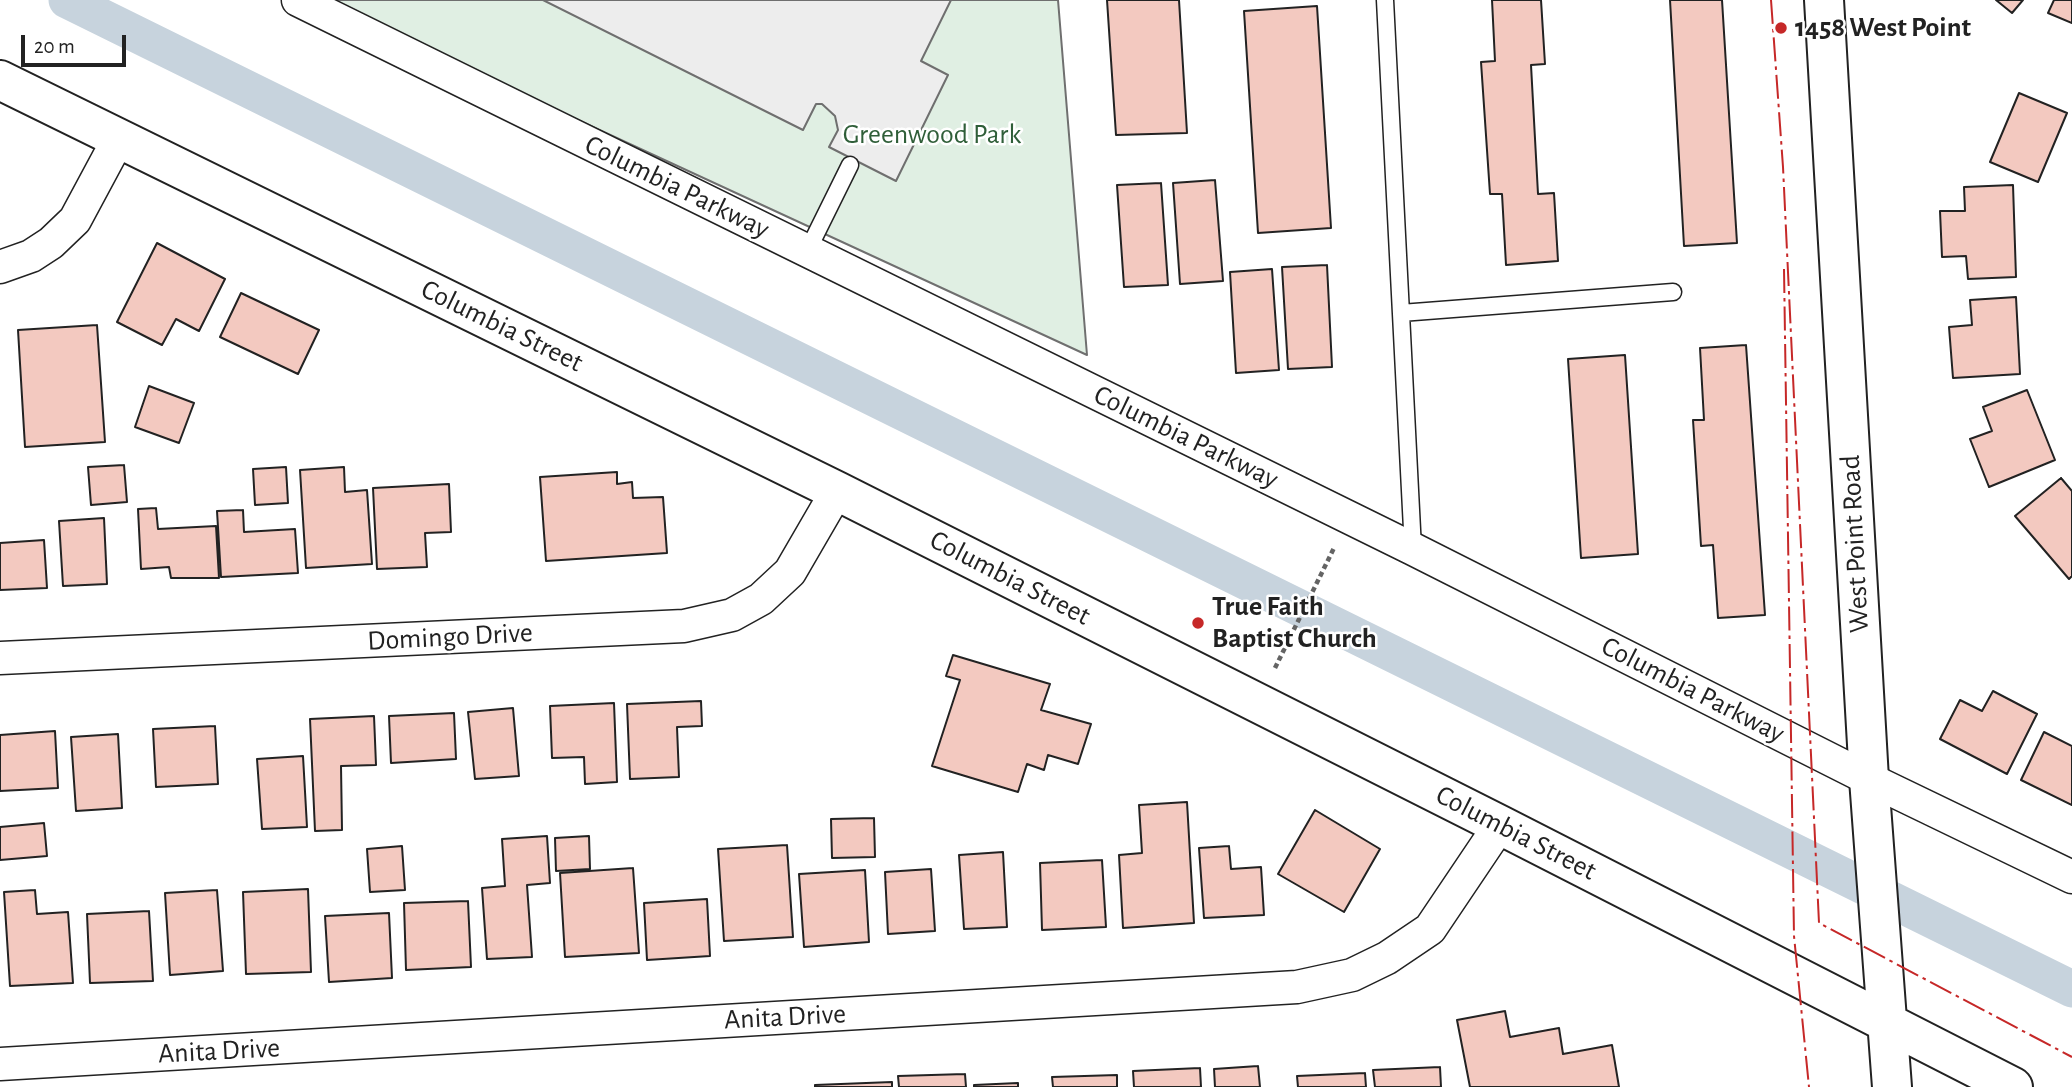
<!DOCTYPE html>
<style>
body{margin:0}
#map{position:relative;width:2072px;height:1087px;overflow:hidden;background:#fff;font-family:"Alegreya Sans",sans-serif}
canvas{display:block}
.scale{position:absolute;left:21px;top:35px;width:105px;height:32px;box-sizing:border-box;border:4px solid #222;border-top:0;padding-left:9px;font-size:21px;line-height:24px;white-space:nowrap;color:#222;-webkit-text-stroke:5px #fff;paint-order:stroke}
</style>
<div id="map">
<canvas width="2072" height="1087"></canvas>
<div class="scale">20 m</div>
</div>
<script>
const context = document.querySelector('canvas').getContext('2d');
context.lineJoin = 'round';
function fill(path, color) {
  context.fillStyle = color;
  context.fill(path, 'evenodd');
}
function shape(rows) {
  const path = new Path2D();
  for (const r of rows) {
    path.moveTo(r[0], r[1]);
    for (let i = 2; i < r.length; i += 2) path.lineTo(r[i], r[i + 1]);
  }
  return path;
}
function trace(path, color, width, dash) {
  context.strokeStyle = color;
  context.lineWidth = width;
  context.lineCap = dash ? 'butt' : 'round';
  context.setLineDash(dash || []);
  context.stroke(path);
}
function write(font, color, halo, rows, align = 'center') {
  context.font = font + ' "Alegreya Sans",sans-serif';
  context.lineWidth = 5;
  context.setLineDash([]);
  context.textBaseline = 'middle';
  context.strokeStyle = halo;
  context.fillStyle = color;
  for (const [text, x, y, turn = 0] of rows) {
    context.save();
    context.translate(x, y);
    context.rotate((+turn || 0) * Math.PI / 180);
    context.textAlign = isNaN(turn) ? turn : align;
    if (halo) context.strokeText(text, 0, 0);
    context.fillText(text, 0, 0);
    context.restore();
  }
}
const green = shape([
 [318,0,1058,0,1087,355,318,0]
]);
fill(green, '#e0efe3');
trace(green, '#6f6f6f', 2);
const parking = shape([
 [543,0,951,0,921,61,948,75,896,181,829,147,838,130,835,116,822,104,816,104,803,130,543,0]
]);
fill(parking, '#ededed');
trace(parking, '#6f6f6f', 2);
trace(shape([
 [67,0,2072,989]
]), '#c7d3dd', 37);
const building = shape([
 [1107,0,1179,0,1187,133,1116,135,1107,0],
 [1492,0,1541,0,1545,64,1531,65,1538,194,1554,193,1558,261,1506,265,1502,194,1490,194,1481,62,1495,61,1492,0],
 [1670,0,1722,0,1737,243,1684,246,1670,0],
 [1996,0,2023,0,2012,13,1996,0],
 [2054,0,2072,0,2072,23,2048,13,2054,0],
 [1317,6,1331,228,1258,233,1244,11,1317,6],
 [2019,93,2067,113,2038,182,1990,162,2019,93],
 [1215,180,1223,281,1180,284,1173,183,1215,180],
 [1161,183,1168,285,1124,287,1117,185,1161,183],
 [2013,185,2016,277,1968,279,1966,256,1942,257,1940,211,1965,211,1964,187,2013,185],
 [157,243,225,279,199,331,176,319,162,345,117,322,157,243],
 [1327,265,1332,367,1288,369,1282,267,1327,265],
 [1272,269,1279,370,1236,373,1230,272,1272,269],
 [241,293,319,330,298,374,220,337,241,293],
 [2016,297,2020,374,1953,378,1949,327,1972,325,1970,300,2016,297],
 [97,325,105,442,25,447,18,330,97,325],
 [1746,345,1765,615,1718,618,1713,545,1701,546,1693,420,1704,420,1700,348,1746,345],
 [1625,355,1638,554,1581,558,1568,359,1625,355],
 [149,386,194,403,179,443,135,427,149,386],
 [2027,390,2055,460,1989,487,1970,439,1992,431,1983,407,2027,390],
 [124,465,127,502,91,505,88,467,124,465],
 [286,467,288,503,255,505,253,469,286,467],
 [344,467,345,492,367,490,372,564,306,568,300,470,344,467],
 [617,472,617,484,632,482,633,498,663,497,667,553,546,561,540,477,617,472],
 [2061,478,2072,491,2072,576,2069,579,2015,516,2061,478],
 [449,484,451,532,425,533,427,567,377,569,373,488,449,484],
 [156,508,158,529,216,526,219,578,171,578,169,567,141,569,138,509,156,508],
 [243,510,244,532,295,529,298,573,221,577,217,511,243,510],
 [104,518,107,584,63,586,59,521,104,518],
 [44,540,47,588,0,590,0,543,44,540],
 [953,655,1050,684,1041,710,1091,724,1078,764,1048,755,1044,770,1027,764,1018,792,932,766,960,680,946,676,953,655],
 [1993,691,2037,714,2007,774,1940,739,1960,700,1982,711,1993,691],
 [701,701,702,726,677,727,679,777,630,779,627,704,701,701],
 [614,703,617,782,585,784,584,757,552,758,550,706,614,703],
 [513,708,519,776,475,779,468,712,513,708],
 [454,713,456,759,391,763,389,716,454,713],
 [374,716,376,765,341,766,342,830,315,831,310,719,374,716],
 [215,726,218,784,156,787,153,729,215,726],
 [55,731,58,788,0,791,0,735,55,731],
 [2044,732,2072,746,2072,805,2021,780,2044,732],
 [118,734,122,808,76,811,71,737,118,734],
 [303,756,307,827,262,829,257,759,303,756],
 [1187,802,1194,923,1123,928,1119,855,1142,853,1139,805,1187,802],
 [1315,810,1380,849,1344,912,1278,874,1315,810],
 [874,818,875,857,832,858,831,819,874,818],
 [44,823,47,856,0,860,0,827,44,823],
 [547,836,550,883,527,885,532,957,487,959,482,888,505,886,502,839,547,836],
 [589,836,590,869,556,871,555,838,589,836],
 [787,845,793,937,724,941,718,849,787,845],
 [402,846,405,890,370,892,367,849,402,846],
 [1229,846,1231,869,1261,867,1264,915,1204,918,1199,848,1229,846],
 [1003,852,1007,927,964,929,959,855,1003,852],
 [1102,860,1106,927,1042,930,1040,863,1102,860],
 [633,868,639,953,565,957,560,873,633,868],
 [931,869,935,931,888,934,885,872,931,869],
 [865,870,869,942,804,947,799,874,865,870],
 [308,889,311,972,246,974,243,892,308,889],
 [35,890,37,914,68,912,73,983,10,986,4,892,35,890],
 [217,890,223,971,170,975,165,893,217,890],
 [707,899,710,956,647,960,644,903,707,899],
 [468,901,471,967,406,970,404,903,468,901],
 [149,911,153,981,90,983,87,914,149,911],
 [389,913,392,978,329,982,325,916,389,913],
 [1505,1011,1510,1037,1559,1028,1563,1054,1612,1045,1619,1087,1470,1087,1457,1020,1505,1011],
 [1258,1066,1260,1087,1215,1087,1214,1069,1258,1066],
 [1440,1067,1441,1087,1375,1087,1373,1070,1440,1067],
 [1200,1068,1201,1087,1134,1087,1133,1071,1200,1068],
 [1365,1073,1366,1087,1298,1087,1297,1076,1365,1073],
 [965,1074,966,1087,899,1087,898,1076,965,1074],
 [1117,1075,1117,1087,1053,1087,1052,1077,1117,1075],
 [892,1082,892,1087,815,1087,815,1085,892,1082],
 [1018,1083,1018,1087,974,1087,974,1085,1018,1083]
]);
fill(building, '#f3c9c0');
trace(building, '#222', 2);
const service = shape([
 [1385,0,1413,549],
 [807,252,850,165],
 [1401,313,1673,292]
]);
const minor = shape([
 [298,0,1413,549,1869,779,2072,877],
 [0,267,31,256,51,243,75,220,119,138],
 [0,658,684,626,732,615,761,599,790,572,837,491],
 [0,1064,1297,987,1352,975,1387,958,1430,929,1500,825]
]);
const tertiary = shape([
 [1824,0,1869,779,1892,1087],
 [0,80,837,491,1500,825,2013,1087]
]);
trace(service, '#222', 19);
trace(minor, '#222', 35);
trace(tertiary, '#222', 42);
trace(shape([
 [1275,668,1335,546]
]), '#646464', 4.5, [5, 3.5]);
trace(service, '#fff', 16);
trace(minor, '#fff', 32);
trace(tertiary, '#fff', 38);
trace(shape([
 [1771,0,1783,167,1819,923,2072,1057],
 [1784,269,1794,936,1809,1087]
]), '#c62828', 2, [24, 5, 3.5, 5]);
for (const [x, y, r, color] of [
 [1781,28,7,"#c62828"],
 [1198,623,7,"#c62828"]
]) {
  const dot = new Path2D();
  dot.arc(x, y, r, 0, 2 * Math.PI);
  context.fillStyle = color;
  context.fill(dot);
  trace(dot, '#fff', 2.5);
}
write('bold 28px', '#222', '#fff', [
 ["1458 West Point",1795,28],
 ["True Faith",1212,607],
 ["Baptist Church",1212,639]
], 'left');
write('28px', '#2f5e38', '#fff', [
 ["Greenwood Park",932,135]
]);
write('28px', '#222', '#fff', [
 ["Columbia Parkway",677,187,26],
 ["Columbia Street",502,326,26],
 ["Columbia Parkway",1186,437,26],
 ["West Point Road",1855,544,-93],
 ["Columbia Street",1010,578,27],
 ["Domingo Drive",450,637,-3],
 ["Columbia Parkway",1693,690,27],
 ["Columbia Street",1516,833,27],
 ["Anita Drive",785,1017,-3],
 ["Anita Drive",219,1051,-3]
]);
</script>
